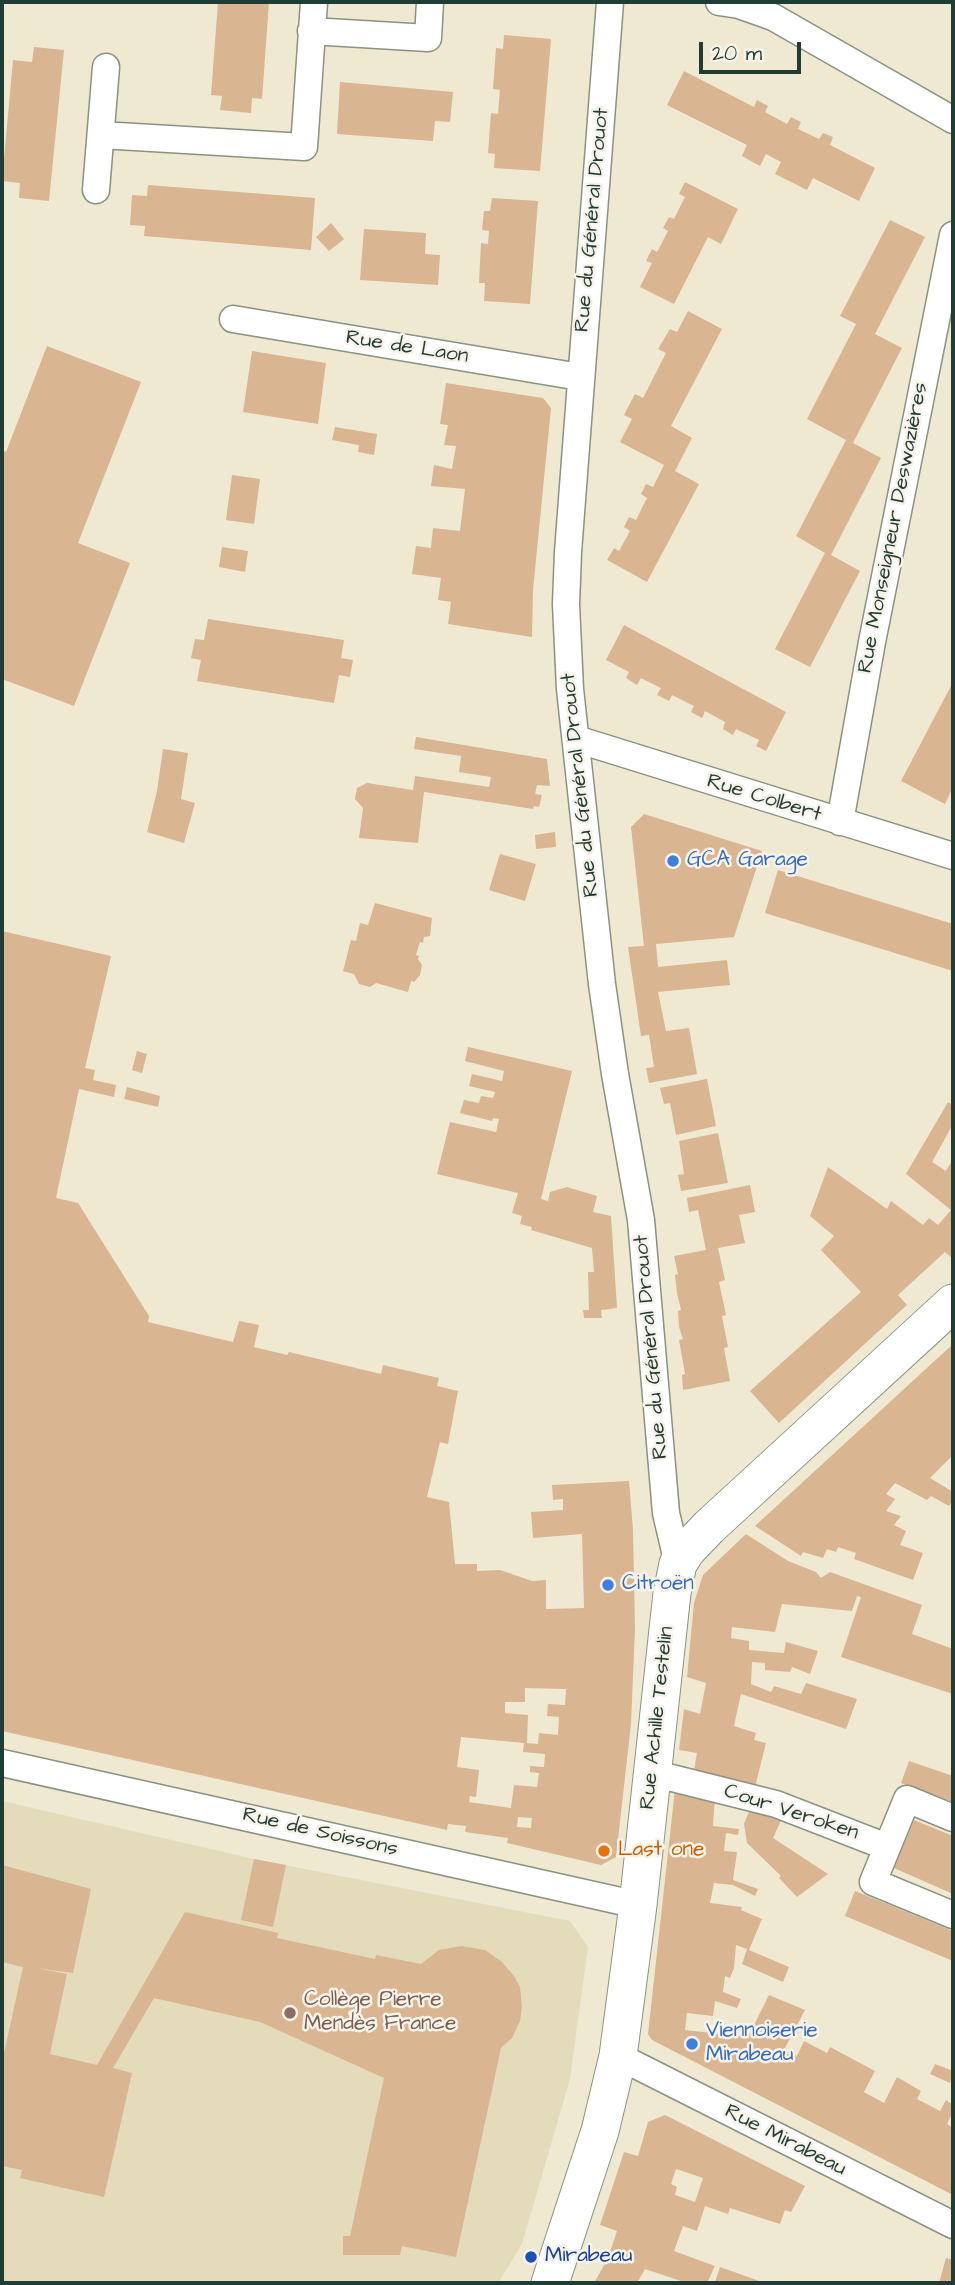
<!DOCTYPE html>
<meta charset="utf-8">
<style>
body{margin:0}
#map{position:relative;width:955px;height:2285px;overflow:hidden;background:#f0e9d1;font-family:"Architects Daughter",sans-serif}
canvas{display:block}
.frame{position:absolute;inset:0;border:4px solid #1f3d34;pointer-events:none}
.scale{position:absolute;left:699px;top:42px;width:102px;height:32px;box-sizing:border-box;border:4px solid #1f3d34;border-top:0;padding-left:9px;font-size:21px;line-height:24px;white-space:nowrap;color:#1f3d34;-webkit-text-stroke:5px #f7f3e8;paint-order:stroke}
</style>
<div id="map">
<canvas width="955" height="2285"></canvas>
<div class="frame"></div>
<div class="scale">20 m</div>
</div>
<script>
const context = document.querySelector('canvas').getContext('2d');
context.lineJoin = 'round';
function fill(path, color) {
  context.fillStyle = color;
  context.fill(path, 'evenodd');
}
function shape(rows) {
  const path = new Path2D();
  for (const r of rows) {
    path.moveTo(r[0], r[1]);
    for (let i = 2; i < r.length; i += 2) path.lineTo(r[i], r[i + 1]);
  }
  return path;
}
function trace(path, color, width, dash) {
  context.strokeStyle = color;
  context.lineWidth = width;
  context.lineCap = dash ? 'butt' : 'round';
  context.setLineDash(dash || []);
  context.stroke(path);
}
function write(font, color, halo, rows, align = 'center') {
  context.font = font + ' "Architects Daughter",sans-serif';
  context.lineWidth = 5;
  context.setLineDash([]);
  context.textBaseline = 'middle';
  context.strokeStyle = halo;
  context.fillStyle = color;
  for (const [text, x, y, turn = 0] of rows) {
    context.save();
    context.translate(x, y);
    context.rotate((+turn || 0) * Math.PI / 180);
    context.textAlign = isNaN(turn) ? turn : align;
    if (halo) context.strokeText(text, 0, 0);
    context.fillText(text, 0, 0);
    context.restore();
  }
}
fill(shape([
 [2,1801,254,1859,570,1921,588,1947,570,2079,522,2244,498,2283,2,2283]
]), '#e3dbba');
fill(shape([
 [218,2,269,2,262,99,252,98,251,113,220,110,222,96,211,95],
 [504,35,551,39,540,171,494,168,495,154,488,153,491,113,498,114,499,101,500,90,493,89,496,48,503,49],
 [34,47,64,50,49,201,19,198,20,183,2,181,13,60,32,62],
 [684,71,754,107,757,100,768,106,765,112,787,124,791,117,801,122,798,129,819,139,823,133,833,137,830,145,875,168,859,201,813,178,807,190,775,174,781,162,766,154,760,166,742,156,747,145,667,105],
 [340,82,453,92,450,122,435,121,433,141,337,134],
 [685,182,738,209,721,244,708,237,674,304,640,287,652,263,646,261,652,249,657,252,668,231,663,228,669,217,674,219,685,197,679,194],
 [148,185,315,198,311,250,144,236,145,226,130,225,132,195,147,196],
 [492,198,538,201,530,304,484,301,485,283,479,283,481,243,488,244,489,231,482,230,484,211,490,211],
 [890,220,925,237,875,334,902,348,853,443,881,458,831,555,860,571,810,667,775,649,825,553,796,536,846,440,807,419,856,324,840,316],
 [331,223,344,239,329,251,316,237],
 [364,229,426,233,425,254,440,255,438,285,360,280],
 [688,311,722,329,671,426,692,438,675,471,699,484,647,582,607,560,614,548,619,551,630,531,624,527,629,517,636,520,647,498,641,494,646,484,653,487,664,465,620,442,632,419,624,415,635,394,643,398,666,353,658,349,670,329,677,332],
 [47,346,141,382,78,543,130,563,74,706,2,679,2,450,6,452],
 [252,351,326,363,318,424,243,412],
 [446,383,543,398,551,408,533,590,532,637,448,624,451,602,438,600,441,578,412,574,416,546,431,548,433,528,460,531,465,489,431,486,434,465,452,469,456,446,444,445,448,425,440,424],
 [335,427,377,434,374,455,358,452,359,445,332,440],
 [232,475,260,479,254,524,226,520],
 [222,547,248,551,245,572,219,567],
 [208,619,344,640,341,658,353,660,350,677,339,675,334,703,197,681,201,660,191,658,195,639,204,640],
 [624,625,786,712,766,751,756,746,759,740,736,729,733,735,723,729,725,722,705,711,702,718,691,712,694,706,672,695,669,701,657,695,661,688,641,678,637,685,626,678,629,672,606,660],
 [953,682,953,787,945,804,901,781],
 [416,737,547,759,550,786,537,785,535,794,542,795,539,807,534,806,533,809,424,792,418,843,359,838,363,808,355,799,357,788,367,783,413,790,415,776,489,787,491,777,459,772,461,756,414,749],
 [163,749,188,753,181,799,195,803,184,843,147,832,157,791],
 [644,814,762,851,734,937,656,944,658,967,727,960,730,985,658,992,666,1031,689,1028,697,1074,649,1083,646,1068,654,1067,649,1035,641,1036,628,947,644,946,631,827],
 [555,832,556,847,536,849,535,835],
 [500,854,536,864,525,901,489,890],
 [778,870,953,924,953,971,765,913],
 [375,903,432,918,430,936,424,937,423,943,420,942,416,955,419,956,418,959,422,965,420,975,414,982,411,981,408,992,376,983,370,987,359,984,354,974,343,971,351,940,356,941,360,923,368,925],
 [2,931,111,956,85,1068,95,1070,93,1080,116,1085,114,1097,79,1089,56,1198,78,1203,149,1316,148,1322,233,1342,239,1321,259,1325,254,1347,287,1355,289,1352,381,1374,383,1365,439,1378,437,1386,458,1391,448,1444,440,1442,427,1497,449,1502,455,1564,477,1564,477,1571,500,1570,532,1581,546,1580,546,1609,584,1608,582,1534,533,1538,531,1512,563,1510,563,1499,553,1500,552,1485,629,1481,633,1530,635,1629,631,1724,616,1857,601,1865,507,1843,508,1838,465,1832,466,1826,448,1824,447,1830,2,1731],
 [525,1688,566,1689,565,1705,548,1704,547,1716,559,1717,558,1735,539,1733,538,1744,527,1743,528,1715,505,1713,505,1702,525,1702],
 [461,1737,524,1743,523,1752,545,1754,544,1767,530,1766,530,1772,539,1773,537,1787,514,1785,511,1808,469,1802,470,1796,476,1797,479,1770,457,1767],
 [518,1817,532,1818,531,1828,517,1827],
 [468,1047,572,1071,541,1199,548,1201,550,1192,567,1187,597,1196,593,1212,611,1216,617,1308,601,1310,602,1318,584,1318,583,1310,589,1310,588,1272,594,1272,592,1248,531,1230,532,1227,520,1224,522,1216,512,1213,518,1193,437,1174,450,1122,496,1132,499,1119,493,1118,492,1121,460,1113,464,1100,479,1103,481,1096,493,1098,495,1092,469,1086,472,1074,502,1081,504,1071,465,1061],
 [137,1051,147,1054,142,1073,132,1070],
 [707,1079,716,1126,676,1135,670,1103,664,1104,660,1088],
 [127,1087,160,1096,158,1107,124,1099],
 [948,1102,953,1105,953,1124,932,1162,946,1171,953,1159,953,1259,945,1252,898,1295,907,1305,779,1423,750,1391,861,1292,821,1250,834,1236,810,1216,828,1167,887,1209,891,1201,923,1225,929,1218,938,1225,951,1210,906,1174],
 [718,1133,728,1183,681,1191,678,1175,684,1174,679,1141],
 [750,1185,755,1212,739,1215,745,1243,718,1248,725,1280,719,1282,726,1315,722,1316,728,1347,724,1348,730,1381,683,1390,682,1375,685,1374,679,1340,683,1339,679,1327,678,1311,681,1310,677,1293,675,1275,678,1274,674,1256,706,1250,698,1210,689,1212,687,1198],
 [953,1344,953,1458,951,1457,930,1478,953,1492,953,1504,951,1503,949,1506,931,1496,927,1500,895,1483,886,1494,895,1499,886,1511,901,1516,894,1525,906,1531,900,1545,923,1553,913,1580,854,1559,856,1553,838,1547,836,1552,827,1549,823,1558,803,1552,801,1556,755,1526],
 [746,1534,788,1561,816,1572,821,1578,830,1572,922,1605,912,1634,953,1649,953,1694,841,1657,861,1597,857,1596,852,1611,782,1604,775,1632,732,1627,731,1638,749,1641,749,1650,784,1653,786,1642,818,1651,810,1674,792,1667,790,1672,765,1670,765,1663,752,1662,751,1684,771,1692,774,1686,801,1694,806,1683,857,1699,846,1729,741,1694,734,1726,756,1733,754,1740,766,1743,754,1791,693,1776,697,1753,679,1750,684,1709,700,1714,706,1683,687,1677,694,1603,703,1575],
 [909,1761,953,1776,953,1802,901,1783],
 [675,1789,715,1795,713,1826,739,1829,738,1835,726,1833,724,1851,737,1852,733,1880,758,1889,755,1896,733,1885,714,1883,710,1903,742,1907,741,1910,762,1919,749,1950,789,1967,783,1982,742,1964,747,1949,736,1945,734,1968,730,1978,725,1976,723,1992,741,1999,737,2008,715,2001,713,2016,687,2013,685,2030,748,2037,769,1995,805,2010,784,2050,797,2056,804,2041,827,2053,830,2047,875,2071,864,2092,884,2103,897,2077,921,2091,917,2099,940,2111,946,2100,953,2105,953,2112,947,2124,953,2128,953,2195,652,2040,648,2034],
 [752,1804,784,1814,773,1838,828,1874,797,1897,779,1878,781,1876,747,1843,744,1824],
 [914,1820,953,1836,953,1894,894,1868],
 [254,1859,286,1865,273,1927,241,1920],
 [2,1865,91,1889,73,1973,36,1968,67,1974,50,2054,97,2065,185,1912,278,1933,277,1938,375,1959,376,1955,421,1964,439,1950,462,1946,485,1950,502,1962,514,1976,520,1987,522,2007,520,2021,512,2038,501,2048,456,2257,402,2246,400,2255,343,2255,343,2236,350,2236,384,2078,260,2022,154,1998,113,2068,132,2073,104,2197,20,2178,22,2170,2,2166,2,2062,23,1967,2,1962],
 [855,1891,953,1931,953,1961,845,1916],
 [935,2064,953,2071,950,2083,930,2074],
 [665,2115,805,2186,791,2212,785,2210,780,2224,730,2208,728,2214,705,2206,697,2231,683,2226,674,2251,715,2266,707,2283,687,2283,645,2269,637,2283,594,2283,608,2258,617,2231,600,2225,624,2152,638,2156,648,2122],
 [676,2169,703,2178,695,2202,675,2195,677,2187,671,2184],
 [946,2258,953,2260,953,2283,939,2283],
 [720,2267,765,2283,720,2283,715,2282]
]), '#d9b591');
const street = shape([
 [610,2,568,552,566,604,570,689,602,984,615,1074,641,1220,666,1513,678,1564],
 [719,2,739,5,773,17,953,120],
 [311,31,428,38,430,2],
 [101,135,304,147,314,2],
 [96,190,106,67],
 [233,319,580,377],
 [576,739,953,856],
 [840,822,872,642,953,235],
 [2,1763,638,1905],
 [652,1773,776,1804,887,1847],
 [953,1818,907,1799,873,1882,953,1915],
 [618,2056,953,2225]
]);
const secondary = shape([
 [550,2283,600,2131,618,2056,638,1905,672,1593,678,1564,686,1551,709,1527,953,1303]
]);
trace(street, '#889382', 29);
trace(secondary, '#889382', 39);
trace(street, '#fff', 26);
trace(secondary, '#fff', 37);
for (const [x, y, r, color] of [
 [673,861,7,"#3f7fe0"],
 [608,1585,7,"#3f7fe0"],
 [604,1851,7,"#e8710a"],
 [290,2013,7,"#8d6e63"],
 [692,2044,7,"#3f7fe0"],
 [531,2257,7,"#1a4fb4"]
]) {
  const dot = new Path2D();
  dot.arc(x, y, r, 0, 2 * Math.PI);
  context.fillStyle = color;
  context.fill(dot);
  trace(dot, '#f7f3e8', 2.5);
}
write('21px', '#1f3d34', '#f7f3e8', [
 ["Rue du Général Drouot",593,220,-85],
 ["Rue de Laon",407,348,9],
 ["Rue Monseigneur Deswazières",894,528,-79],
 ["Rue du Général Drouot",581,785,-96],
 ["Rue Colbert",764,799,17],
 ["Rue du Général Drouot",652,1347,-95],
 ["Rue Achille Testelin",658,1718,-84],
 ["Cour Veroken",791,1813,18],
 ["Rue de Soissons",320,1833,13],
 ["Rue Mirabeau",785,2141,27]
]);
write('21px', '#366cbe', '#f7f3e8', [
 ["GCA Garage",687,861],
 ["Citroën",622,1585],
 ["Viennoiserie",706,2032],
 ["Mirabeau",706,2056]
], 'left');
write('21px', '#c56008', '#f7f3e8', [
 ["Last one",618,1851]
], 'left');
write('21px', '#785e54', '#f7f3e8', [
 ["Collège Pierre",304,2001],
 ["Mendès France",304,2025]
], 'left');
write('21px', '#164399', '#f7f3e8', [
 ["Mirabeau",545,2257]
], 'left');
</script>
